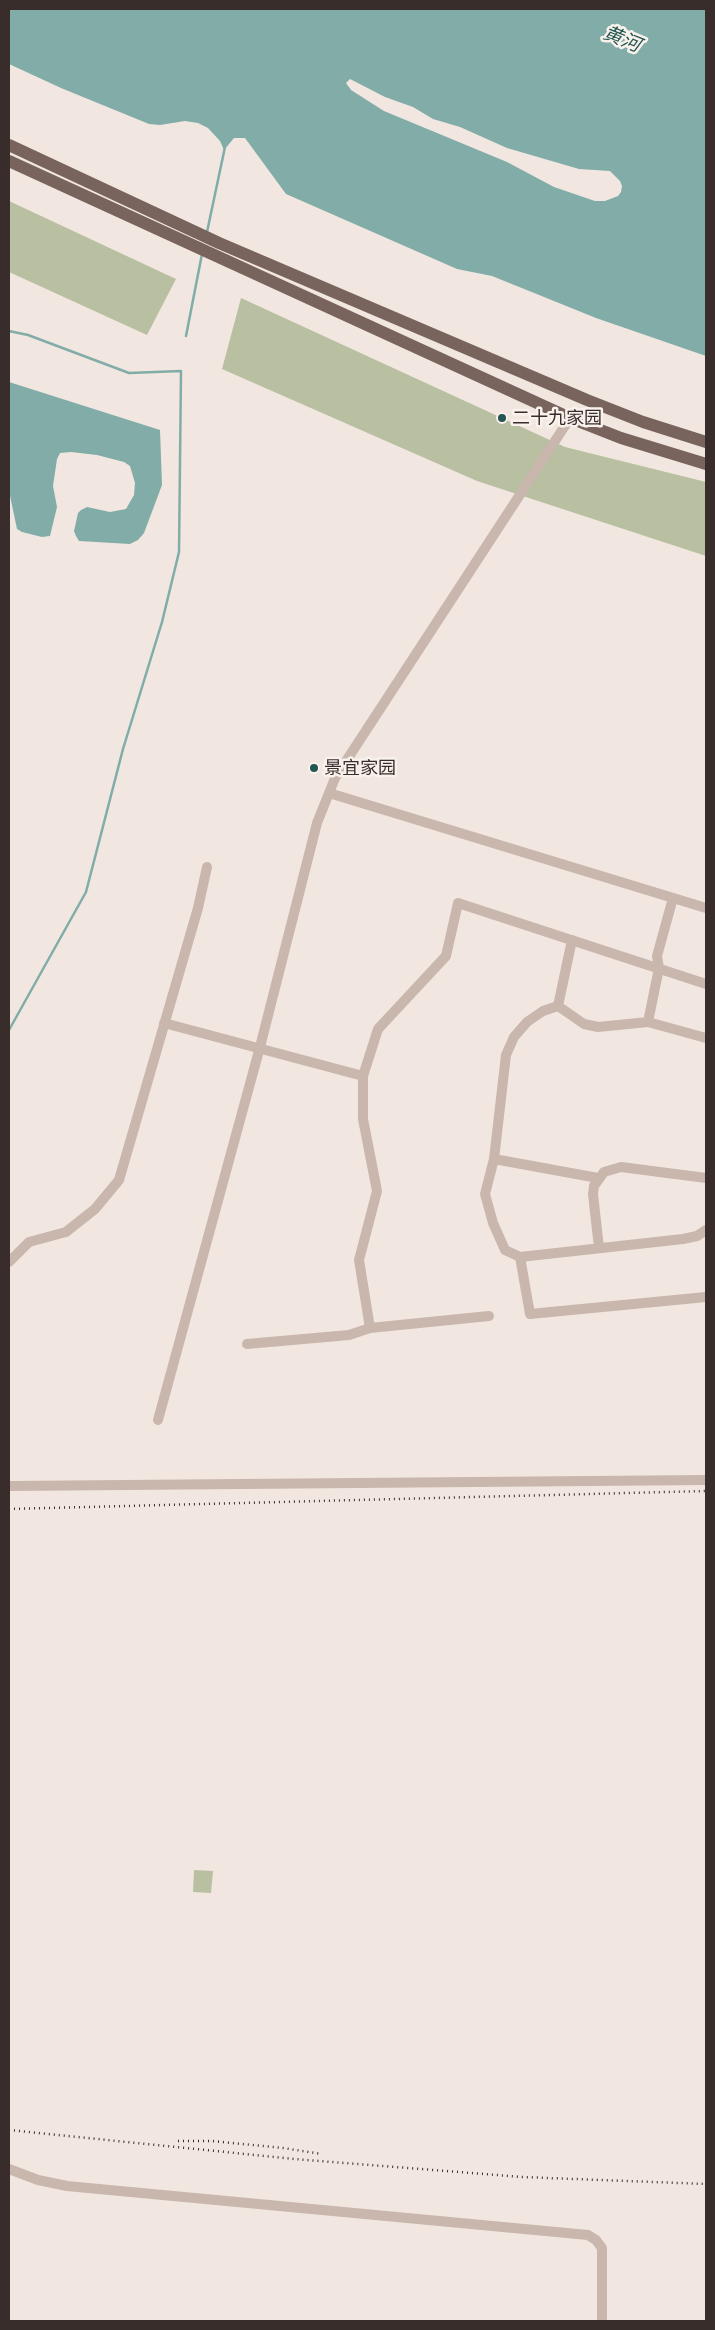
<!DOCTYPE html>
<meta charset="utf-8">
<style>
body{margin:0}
#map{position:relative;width:715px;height:2330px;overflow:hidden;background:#f1e7e0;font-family:Lato,sans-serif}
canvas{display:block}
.frame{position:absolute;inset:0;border:10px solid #382d2b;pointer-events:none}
</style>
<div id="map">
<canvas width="715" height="2330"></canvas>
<div class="frame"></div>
</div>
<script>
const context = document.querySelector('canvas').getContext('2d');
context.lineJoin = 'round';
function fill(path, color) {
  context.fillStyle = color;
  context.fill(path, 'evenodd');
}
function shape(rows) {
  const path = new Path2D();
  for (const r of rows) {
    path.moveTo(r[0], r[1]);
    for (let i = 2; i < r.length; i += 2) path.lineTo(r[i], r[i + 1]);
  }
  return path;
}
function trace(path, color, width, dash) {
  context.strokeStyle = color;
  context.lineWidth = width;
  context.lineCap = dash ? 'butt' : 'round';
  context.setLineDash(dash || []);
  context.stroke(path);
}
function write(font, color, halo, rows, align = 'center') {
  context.font = font + ' Lato,"Noto Sans SC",sans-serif';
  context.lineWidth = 5;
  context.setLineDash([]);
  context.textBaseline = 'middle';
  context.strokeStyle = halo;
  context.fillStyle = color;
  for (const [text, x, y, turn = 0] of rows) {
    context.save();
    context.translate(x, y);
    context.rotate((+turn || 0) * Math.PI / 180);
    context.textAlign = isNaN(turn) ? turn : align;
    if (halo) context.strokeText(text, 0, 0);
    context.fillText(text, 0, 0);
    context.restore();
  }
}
fill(shape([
 [9,201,176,279,147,335,9,272],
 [241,298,565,447,706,482,706,556,477,481,222,369],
 [194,1870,213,1871,211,1893,193,1892]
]), '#b9bfa1');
fill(shape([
 [9,9,706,9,706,356,596,318,492,276,457,269,286,194,245,138,234,138,224,150,220,141,208,128,198,123,185,121,160,125,149,124,61,88,9,64],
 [350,79,385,97,413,107,433,119,460,127,507,148,579,169,610,171,620,181,622,186,621,192,618,196,605,201,595,201,554,187,507,162,384,111,351,90,346,83],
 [9,382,160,430,162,485,144,533,138,540,130,544,79,541,76,536,74,531,78,513,81,510,87,507,110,512,126,509,134,495,135,483,130,466,124,462,97,455,71,452,60,453,57,459,53,486,57,507,50,536,42,537,22,532,17,529,9,491]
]), '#81aca8');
trace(shape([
 [207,232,225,147],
 [9,331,28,335,129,373,181,371,179,552,162,622,123,749,86,892,9,1030],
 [186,336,202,254]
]), '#81aca8', 2.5);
trace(shape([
 [329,793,706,908],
 [558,1006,543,1011,527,1022,514,1037,506,1055,494,1159,485,1194,493,1223,505,1250,520,1257,683,1239,697,1236,706,1230],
 [558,1006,584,1024,598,1027,648,1022,706,1038],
 [558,1006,572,940],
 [648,1022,659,968,657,956,673,898],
 [164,1023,363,1076],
 [494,1159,598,1178],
 [599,1248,593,1194,594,1186,604,1172,621,1167,706,1178],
 [520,1257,530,1314,706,1297],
 [9,1262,29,1242,66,1232,95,1209,119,1180,198,908,207,867],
 [370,1328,359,1260,377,1191,363,1119,363,1076,378,1029,446,956,458,903,706,984],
 [247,1344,349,1335,370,1328,489,1316],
 [158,1420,260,1047,317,823,335,778,570,418],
 [9,1486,706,1480],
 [9,2169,38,2180,67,2186,588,2235,596,2240,602,2248,602,2321]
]), '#c9b6ad', 10);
trace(shape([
 [9,145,219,243,587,400,643,422,706,442],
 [9,161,570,418,621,438,706,464]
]), '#78635d', 12);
trace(shape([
 [9,1509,706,1491],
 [9,2130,294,2159,522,2177,706,2184],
 [178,2141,212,2141,283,2148,322,2154]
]), '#382d2b', 2.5, [1, 4]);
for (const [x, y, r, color] of [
 [502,418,5,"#245653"],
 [314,768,5,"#245653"]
]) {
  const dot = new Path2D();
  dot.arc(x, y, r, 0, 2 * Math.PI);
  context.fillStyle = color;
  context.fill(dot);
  trace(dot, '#f9f2ec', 2);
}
write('18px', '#382d2b', '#f9f2ec', [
 ["二十九家园",512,418],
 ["景宜家园",324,768]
], 'left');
write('italic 19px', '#245653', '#f9f2ec', [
 ["黄河",622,39,22]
]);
</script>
